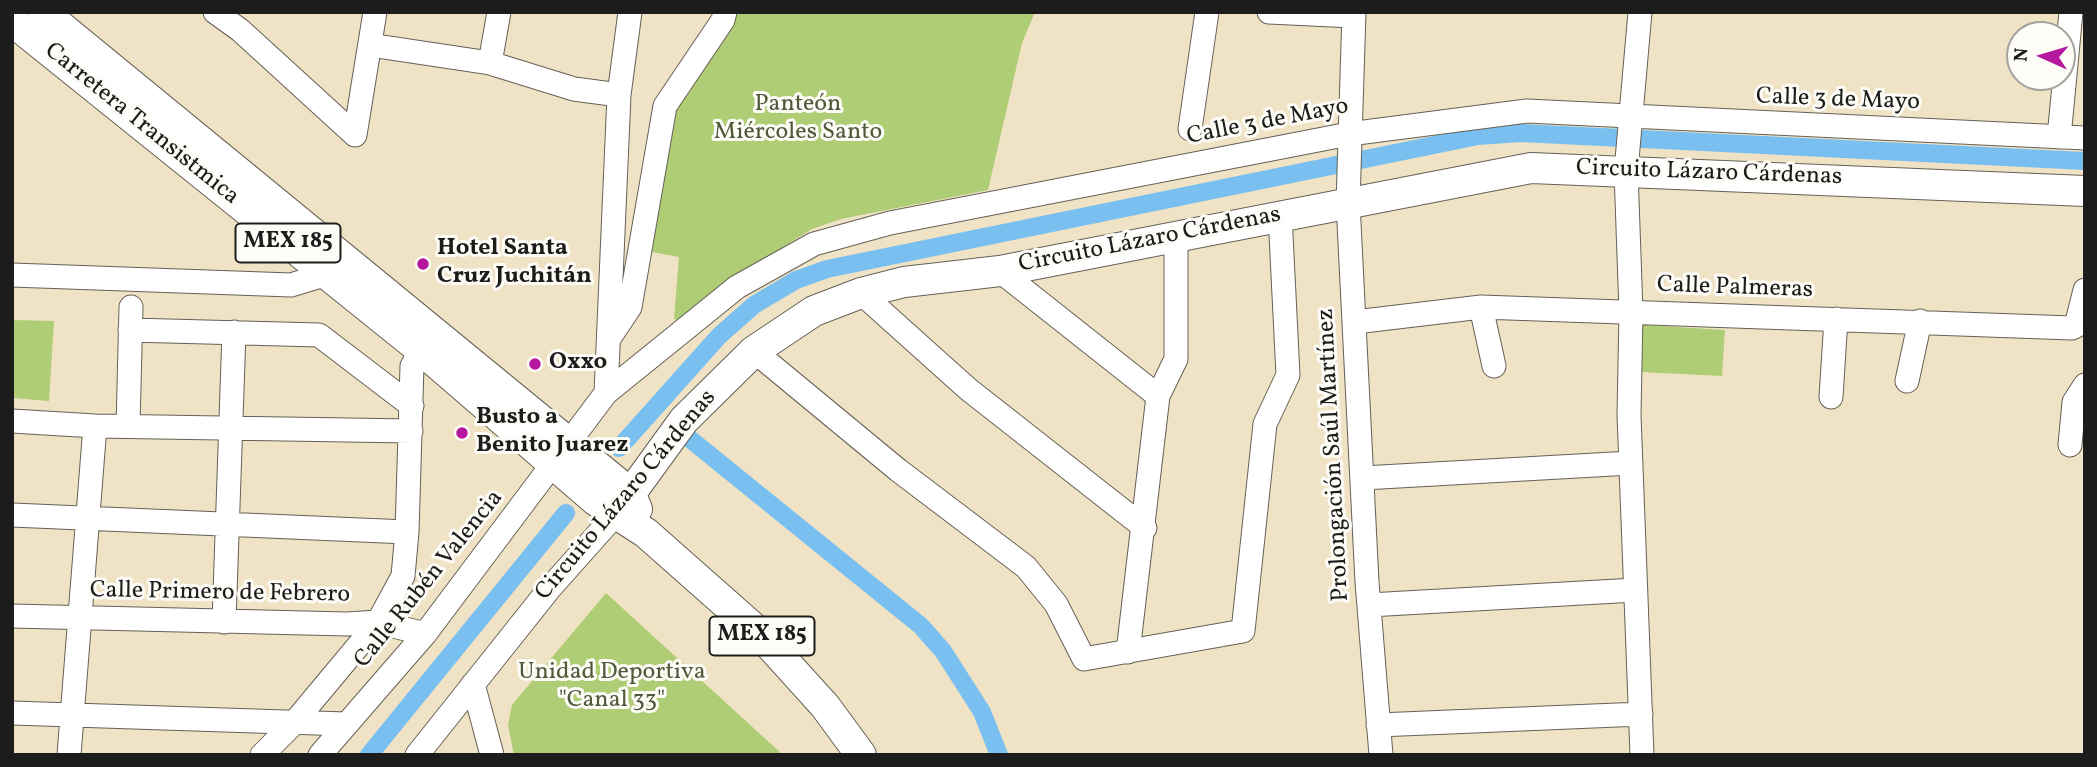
<!DOCTYPE html>
<meta charset="utf-8">
<style>
body{margin:0}
#map{position:relative;width:2097px;height:767px;overflow:hidden;background:#f0e2c4;font-family:Vollkorn,serif}
canvas{display:block}
.frame{position:absolute;inset:0;border:14px solid #1c1c1c;pointer-events:none}
.north{position:absolute;left:2006px;top:21px;width:70px;height:70px;box-sizing:border-box;background:#fdfcf7;border:2px solid #a3a29f;border-radius:50%;rotate:274deg;font-size:19px;font-weight:700;line-height:28px;text-align:center;color:#1c1c1c}
.north::after{content:'';display:block;margin:auto;width:24px;height:32px;background:#b5179e;clip-path:polygon(50% 0,100% 100%,50% 72%,0 100%)}
</style>
<div id="map">
<canvas width="2097" height="767"></canvas>
<div class="frame"></div>
<div class="north">N</div>
</div>
<script>
const context = document.querySelector('canvas').getContext('2d');
context.lineJoin = 'round';
function fill(path, color) {
  context.fillStyle = color;
  context.fill(path, 'evenodd');
}
function shape(rows) {
  const path = new Path2D();
  for (const r of rows) {
    path.moveTo(r[0], r[1]);
    for (let i = 2; i < r.length; i += 2) path.lineTo(r[i], r[i + 1]);
  }
  return path;
}
function trace(path, color, width, dash) {
  context.strokeStyle = color;
  context.lineWidth = width;
  context.lineCap = dash ? 'butt' : 'round';
  context.setLineDash(dash || []);
  context.stroke(path);
}
function write(font, color, halo, rows, align = 'center') {
  context.font = font + ' Vollkorn,serif';
  context.lineWidth = 6;
  context.setLineDash([]);
  context.textBaseline = 'middle';
  context.strokeStyle = halo;
  context.fillStyle = color;
  for (const [text, x, y, turn = 0] of rows) {
    context.save();
    context.translate(x, y);
    context.rotate((+turn || 0) * Math.PI / 180);
    context.textAlign = isNaN(turn) ? turn : align;
    if (halo) context.strokeText(text, 0, 0);
    context.fillText(text, 0, 0);
    context.restore();
  }
}
fill(shape([
 [731,12,1035,12,1022,43,988,190,841,219,812,229,767,257,683,321,674,319,679,257,647,251,673,115],
 [12,320,54,321,49,401,12,398],
 [1643,325,1725,330,1722,376,1641,372],
 [606,593,783,755,514,755,508,725,512,705]
]), '#aecd74');
trace(shape([
 [690,439,921,626,943,651,982,712,999,755],
 [619,448,719,336,754,305,796,280,827,269,1478,136,1521,133,2085,161],
 [369,755,566,513]
]), '#79c0f1', 18);
const minor = shape([
 [215,12,240,30,355,135],
 [1269,12,1353,16],
 [1354,12,1348,203,1367,582,1381,755],
 [1640,12,1626,171,1631,312,1629,415,1642,755],
 [370,45,490,63,574,89,619,95],
 [490,63,499,12],
 [1190,129,1207,12],
 [355,135,375,12],
 [2059,137,2071,12],
 [1000,271,1158,396],
 [12,275,291,285,327,274],
 [861,293,968,389,1145,528],
 [1481,307,1494,366],
 [1355,322,1481,307,2072,328,2076,326,2085,290],
 [130,330,319,335,412,406],
 [610,337,630,307,665,106,723,20,725,12],
 [754,351,898,470,1026,567,1056,604,1084,659,1243,631,1265,424,1288,375,1280,215],
 [1907,381,1920,321],
 [606,393,619,95,630,12],
 [1831,397,1836,319],
 [12,421,95,426,411,431],
 [128,426,131,307],
 [2070,445,2074,402,2085,385],
 [1363,478,1631,463],
 [12,515,407,532],
 [1369,605,1635,590],
 [12,616,347,624,378,622,425,634],
 [224,622,234,332],
 [1128,652,1158,396,1176,359,1176,234],
 [473,684,492,755],
 [12,713,346,724],
 [1378,725,1641,714],
 [69,755,95,426],
 [262,755,293,724,378,622,403,576,407,532,412,366,428,337],
 [320,755,425,634,606,393,737,287,814,244,890,223,1349,134,1527,111,2085,138],
 [417,755,550,588,615,515]
]);
const major = shape([
 [43,12,630,493,637,509],
 [12,21,420,349,595,500,646,533,758,632,825,706,861,755],
 [615,515,684,420,754,351,814,311,861,293,904,282,1000,271,1531,168,2085,191]
]);
trace(minor, '#666157', 25);
trace(major, '#666157', 32);
trace(minor, '#fff', 23);
trace(major, '#fff', 30);
for (const [x, y, r, color] of [
 [423,264,7,"#b5179e"],
 [535,364,7,"#b5179e"],
 [462,433,7,"#b5179e"]
]) {
  const dot = new Path2D();
  dot.arc(x, y, r, 0, 2 * Math.PI);
  context.fillStyle = color;
  context.fill(dot);
  trace(dot, '#fdfcf7', 2.5);
}
for (const [x, y, w] of [
 [288,243,105],
 [762,636,105]
]) {
  const box = new Path2D();
  box.roundRect(x - w / 2, y - 19.5, w, 39, 5);
  context.fillStyle = '#fdfcf7';
  context.fill(box);
  trace(box, '#1c1c1c', 2);
}
write('bold 23px', '#1c1c1c', null, [
 ["MEX 185",288,243],
 ["MEX 185",762,636]
]);
write('24px', '#1c1c1c', '#fdfcf7', [
 ["Calle 3 de Mayo",1838,101,2],
 ["Calle 3 de Mayo",1268,123,-11],
 ["Carretera Transistmica",141,125,39],
 ["Circuito Lázaro Cárdenas",1709,174,2],
 ["Circuito Lázaro Cárdenas",1150,241,-11],
 ["Calle Palmeras",1735,289,2],
 ["Prolongación Saúl Martínez",1335,455,-93],
 ["Circuito Lázaro Cárdenas",627,496,-50],
 ["Calle Rubén Valencia",430,580,-51],
 ["Calle Primero de Febrero",220,594,1]
]);
write('24px', '#4f5a3b', '#fdfcf7', [
 ["Panteón",798,106],
 ["Miércoles Santo",798,134],
 ["Unidad Deportiva",612,674],
 ["\"Canal 33\"",612,702]
]);
write('bold 24px', '#1c1c1c', '#fdfcf7', [
 ["Hotel Santa",437,250],
 ["Cruz Juchitán",437,278],
 ["Oxxo",549,364],
 ["Busto a",476,419],
 ["Benito Juarez",476,447]
], 'left');
</script>
